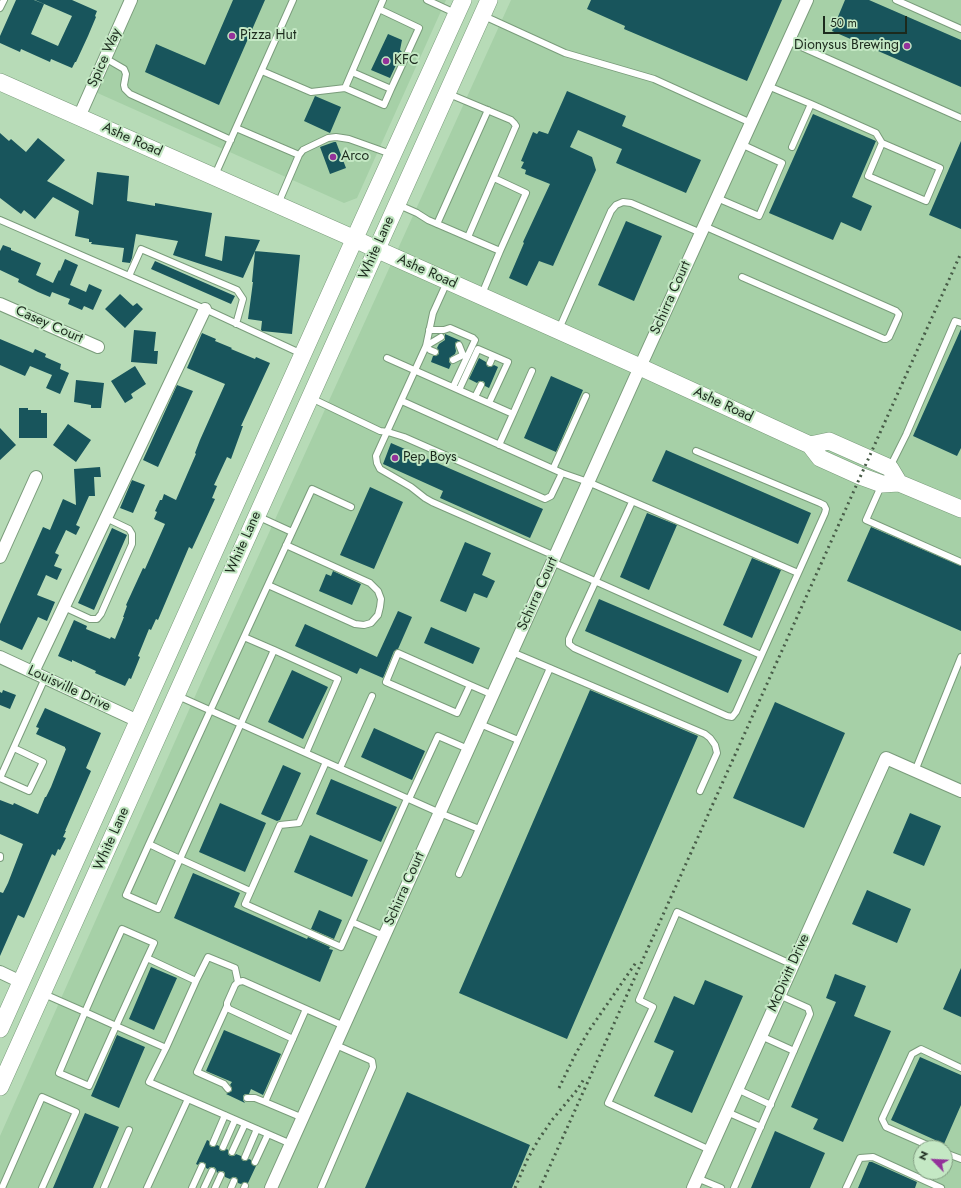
<!DOCTYPE html>
<style>
body{margin:0}
#map{position:relative;width:961px;height:1188px;overflow:hidden;background:#b7dbb7;font-family:Jost,sans-serif}
canvas{display:block}
.north{position:absolute;left:913px;top:1140px;width:40px;height:40px;box-sizing:border-box;background:#c4e8c4;border:1px solid #819c81;border-radius:50%;rotate:294deg;font-size:11px;font-weight:700;line-height:16px;text-align:center;color:#1c2a1d}
.north::after{content:'';display:block;margin:auto;width:14px;height:18px;background:#93329a;clip-path:polygon(50% 0,100% 100%,50% 72%,0 100%)}
.scale{position:absolute;left:823px;top:16px;width:84px;height:18px;box-sizing:border-box;border:2px solid #1c2a1d;border-top:0;padding-left:5px;font-size:12px;line-height:14px;white-space:nowrap;color:#1c2a1d;-webkit-text-stroke:3px #c4e8c4;paint-order:stroke}
</style>
<div id="map">
<canvas width="961" height="1188"></canvas>
<div class="north">N</div>
<div class="scale">50 m</div>
</div>
<script>
const context = document.querySelector('canvas').getContext('2d');
context.lineJoin = 'round';
function fill(path, color) {
  context.fillStyle = color;
  context.fill(path, 'evenodd');
}
function shape(rows) {
  const path = new Path2D();
  for (const r of rows) {
    path.moveTo(r[0], r[1]);
    for (let i = 2; i < r.length; i += 2) path.lineTo(r[i], r[i + 1]);
  }
  return path;
}
function trace(path, color, width, dash) {
  context.strokeStyle = color;
  context.lineWidth = width;
  context.lineCap = dash ? 'butt' : 'round';
  context.setLineDash(dash || []);
  context.stroke(path);
}
function write(font, color, halo, rows, align = 'center') {
  context.font = font + ' Jost,sans-serif';
  context.lineWidth = 4;
  context.setLineDash([]);
  context.textBaseline = 'middle';
  context.strokeStyle = halo;
  context.fillStyle = color;
  for (const [text, x, y, turn = 0] of rows) {
    context.save();
    context.translate(x, y);
    context.rotate((+turn || 0) * Math.PI / 180);
    context.textAlign = isNaN(turn) ? turn : align;
    if (halo) context.strokeText(text, 0, 0);
    context.fillText(text, 0, 0);
    context.restore();
  }
}
fill(shape([
 [138,0,446,0,357,198,344,203,93,91],
 [511,0,961,0,961,1188,0,1188,0,1136,208,667],
 [921,1148,945,1148,945,1172,921,1172]
]), '#a6d0a7');
fill(shape([
 [16,0,34,0,44,4,31,34,58,46,72,16,35,0,72,0,97,11,95,16,96,17,88,36,76,62,75,62,72,68,51,59,50,62,21,49,20,52,0,43,0,36],
 [233,0,265,0,219,105,145,72,156,44,205,65],
 [591,0,782,0,747,81,624,29,625,26,587,9],
 [845,0,869,0,961,40,961,87,832,31],
 [388,34,402,40,400,50,402,52,390,78,371,70],
 [567,91,626,116,622,126,701,160,686,193,616,163,622,149,578,130,570,147,592,157,596,170,553,266,539,261,527,286,509,278,524,243,523,242,550,184,525,174,526,170,521,168,524,162,521,161,533,132,537,134,539,131,548,134],
 [315,96,341,107,330,133,304,121],
 [813,114,876,141,852,197,872,206,861,231,841,222,833,240,769,213],
 [0,133,9,141,11,139,26,152,38,138,65,160,47,181,93,205,97,172,129,176,127,201,155,206,155,203,212,213,205,256,222,261,225,236,260,240,243,278,173,255,178,241,136,234,132,258,130,263,122,262,124,248,91,244,92,242,89,242,89,239,75,236,79,211,53,197,35,219,24,210,21,214,0,198],
 [961,141,961,229,929,215],
 [334,142,336,142,346,168,330,174,320,147],
 [626,221,662,236,634,301,598,285],
 [3,245,11,248,11,250,41,263,36,275,53,283,59,270,60,271,65,259,78,265,70,285,86,292,89,284,102,290,93,310,84,306,82,310,68,304,70,299,52,292,50,297,38,292,18,282,19,279,0,270,0,251],
 [255,251,300,255,292,334,262,331,261,330,262,321,248,319,253,282,252,282],
 [155,261,235,296,231,304,151,269],
 [120,294,133,306,137,303,143,309,125,328,105,309],
 [961,329,961,448,957,456,913,436],
 [134,330,156,332,154,351,158,351,157,364,131,362],
 [202,333,216,339,215,341,232,348,231,349,255,359,256,357,270,363,241,426,243,426,231,459,227,457,214,485,217,486,212,498,215,499,204,523,192,549,189,547,158,620,156,619,151,630,149,629,138,656,140,657,131,679,129,678,125,686,95,673,96,671,72,660,72,662,58,656,74,620,87,626,86,629,110,639,111,637,115,639,124,617,123,617,127,606,126,605,143,568,145,569,165,524,154,519,157,512,155,511,160,500,162,500,164,494,176,500,196,454,195,453,200,440,225,384,187,368],
 [445,334,461,341,458,341,455,343,455,346,456,351,455,354,449,358,449,362,451,364,449,369,431,362,433,356,436,356,439,354,439,351,437,348,439,344,445,340],
 [0,339,33,353,35,349,46,354,45,357,61,364,60,369,69,373,60,394,46,388,52,375,30,366,25,376,0,365],
 [479,358,486,362,486,364,488,367,491,367,494,365,498,367,489,388,485,386,485,383,483,381,479,381,477,383,469,379],
 [135,366,146,384,131,394,133,398,125,403,111,381],
 [551,376,583,390,556,452,524,438],
 [76,380,104,383,101,408,91,408,91,405,74,402],
 [177,385,193,391,158,467,143,460],
 [19,408,28,408,28,410,41,410,41,413,47,413,47,438,19,438],
 [68,424,91,440,76,462,53,445],
 [0,428,16,445,0,460],
 [391,443,543,509,530,538,440,498,443,491,383,464],
 [666,450,811,513,798,544,652,481],
 [100,467,101,477,94,477,95,496,89,496,76,525,80,527,76,535,66,530,55,553,59,555,54,566,62,569,57,580,46,575,37,595,55,602,47,621,38,617,22,650,0,640,0,624,43,527,50,530,63,499,76,505,74,469],
 [132,480,145,485,133,513,120,508],
 [370,487,403,502,374,569,340,555],
 [647,513,677,525,649,590,620,577],
 [871,527,961,566,961,631,847,581],
 [112,528,127,535,94,610,78,603],
 [465,542,491,553,482,575,495,581,487,598,474,593,466,612,440,601],
 [752,558,781,570,752,638,723,625],
 [333,571,361,584,352,605,319,591,326,574,331,576],
 [599,599,742,660,728,693,585,631],
 [398,611,412,617,398,649,394,651,383,678,360,668,357,674,295,646,305,624,377,657],
 [431,627,480,648,473,664,424,643],
 [292,670,328,687,303,739,268,722],
 [3,690,16,695,10,709,0,705,0,692,2,693],
 [590,690,698,736,567,1039,459,993],
 [775,702,845,733,804,828,733,798],
 [45,708,101,733,86,768,91,771,65,831,66,831,63,837,66,838,60,850,58,849,55,856,52,854,24,918,18,915,0,956,0,892,3,893,8,883,23,844,0,834,0,800,13,805,14,803,38,814,45,797,46,797,51,787,66,749,65,748,65,747,36,734,39,728,36,727],
 [374,728,425,751,412,780,361,757],
 [283,765,301,773,280,820,277,821,261,814],
 [331,779,397,807,381,842,316,814],
 [220,803,266,823,245,872,199,852],
 [910,813,941,826,924,866,893,853],
 [310,835,368,860,352,897,294,872],
 [193,873,240,893,234,907,307,939,308,937,330,947,329,949,333,950,320,982,174,918],
 [867,890,911,909,897,943,852,924],
 [319,910,342,920,334,939,311,929],
 [151,967,177,978,154,1030,129,1019],
 [961,968,961,1017,943,1009],
 [835,974,866,986,854,1016,891,1031,843,1142,813,1129,818,1119,791,1107,836,1002,826,998],
 [705,980,743,996,692,1113,654,1096,674,1051,654,1042,674,996,694,1005],
 [224,1030,281,1054,263,1095,251,1089,249,1094,245,1094,243,1096,243,1100,245,1103,226,1094,232,1091,232,1088,230,1085,232,1082,206,1071],
 [117,1035,145,1047,119,1108,91,1096],
 [920,1057,961,1075,961,1105,944,1144,891,1120],
 [407,1092,530,1145,512,1188,365,1188],
 [85,1113,119,1127,93,1188,53,1188],
 [775,1131,825,1153,810,1188,751,1188],
 [207,1140,209,1141,209,1144,211,1147,214,1147,217,1145,219,1146,219,1149,221,1151,224,1151,227,1149,228,1150,228,1154,230,1156,234,1156,236,1154,241,1156,241,1158,243,1161,246,1161,249,1159,251,1160,252,1165,256,1166,248,1183,244,1182,241,1184,238,1183,238,1180,236,1177,233,1177,230,1179,225,1177,225,1173,223,1171,219,1171,217,1173,216,1169,214,1167,210,1167,208,1169,206,1168,206,1164,203,1162,200,1162,198,1165,196,1164],
 [869,1162,872,1162,917,1182,915,1188,858,1188]
]), '#18555c');
const lane = shape([
 [427,0,455,13],
 [896,0,961,29],
 [0,8,4,0],
 [484,16,565,53,654,79,751,123],
 [788,41,961,118],
 [105,58,124,69,126,74,124,85,125,89,130,94,231,140],
 [262,71,311,92,345,88,383,0],
 [352,72,391,89,419,28,379,9],
 [768,86,811,104,792,147],
 [345,88,384,105,391,89],
 [449,94,511,120,514,123,516,126,515,128,468,237],
 [811,104,876,133,882,143,940,168,926,201,868,176,882,143],
 [236,128,299,155],
 [215,175,293,0],
 [494,178,526,193,500,251],
 [717,198,759,216,782,163,741,144],
 [278,204,299,155,303,150,328,138,336,137,349,139,391,154],
 [399,205,417,213,428,220,500,251,482,294],
 [0,220,205,309,302,354],
 [437,224,488,110],
 [704,226,896,311,899,314,898,317,889,337,886,339,884,339,742,277],
 [129,276,141,249,237,290,243,299,236,324],
 [447,282,433,313,426,346,376,456,377,463,380,469,411,487,425,498,432,502,555,556],
 [559,329,611,211,616,205,623,202,631,203,701,233],
 [429,330,444,330,450,328,473,338,475,340,453,387],
 [459,345,463,355],
 [426,346,441,337],
 [426,346,430,350,435,352],
 [387,358,513,414,499,445],
 [453,360,463,355,467,357],
 [490,363,493,356],
 [459,390,478,349,508,362,489,403],
 [475,397,481,385],
 [311,398,380,431,388,432,404,437,545,499,551,496,562,473,588,482,798,573],
 [402,401,562,473],
 [513,414,532,371],
 [890,467,906,435,955,321,961,323],
 [553,469,586,396],
 [882,484,866,520,961,562],
 [632,502,569,639,569,644,574,648,727,716,732,717,736,712,825,513,826,509,824,505,820,503,696,451],
 [257,516,292,532],
 [552,562,761,655],
 [268,585,355,624,364,625,371,623,378,615,380,607,381,599,378,591,370,583,286,545],
 [64,607,90,619,97,619,101,614,132,544,132,534,129,529,106,518],
 [244,637,312,489,351,507],
 [274,650,338,679,306,753],
 [512,652,705,734,710,738,715,745,717,753,700,791],
 [470,685,457,713,386,682,398,653,470,685,493,695],
 [178,696,440,813,479,829],
 [480,724,518,740],
 [14,748,43,762,29,791,0,778,45,678],
 [326,762,299,823,280,825,245,904,341,947,407,799],
 [340,768,372,696],
 [915,771,961,657],
 [409,799,438,736,468,749],
 [149,844,244,637,274,650,180,859,158,909,126,895,149,844,180,859,250,891],
 [0,856,0,858],
 [459,874,550,668],
 [352,922,384,936],
 [196,981,208,957,235,968,238,982],
 [44,994,85,1012,116,1026,166,1048,196,981,147,958,154,943,122,929,99,980,85,1012,59,1073,89,1086,116,1026,147,958],
 [227,1006,197,1072,224,1084,228,1089],
 [761,1036,794,1051],
 [293,1039,229,1009,227,1006,227,1003,235,985,238,982,243,981,344,1026],
 [166,1048,149,1082,291,1144],
 [737,1089,771,1105],
 [247,1098,255,1098,265,1102,303,1118],
 [265,1102,306,1009],
 [727,1112,761,1127],
 [213,1143,225,1115],
 [223,1147,235,1120],
 [934,1148,886,1127,882,1119,912,1054,921,1049,961,1068],
 [710,1150,608,1103,653,1007,639,1000,677,912,793,965],
 [232,1152,245,1124],
 [945,1153,961,1159],
 [245,1157,257,1129],
 [255,1162,268,1134],
 [697,1178,721,1188],
 [2,1188,42,1097,76,1112,42,1188],
 [104,1188,129,1130],
 [147,1188,188,1099],
 [192,1188,202,1166],
 [204,1188,212,1171],
 [215,1188,221,1175],
 [231,1188,234,1181],
 [244,1188,245,1186],
 [321,1188,373,1067,372,1061,370,1060,336,1045],
 [734,1188,810,1014,808,1008,779,995],
 [846,1188,860,1158,873,1157,941,1188]
]);
const street = shape([
 [79,117,131,0],
 [0,304,98,347],
 [0,557,36,477],
 [0,657,138,721],
 [33,672,205,309],
 [0,972,21,982],
 [271,1188,640,367,807,0],
 [693,1188,886,758,961,791]
]);
const secondary = shape([
 [0,82,346,235,376,249,640,367,810,445,820,458,860,476,882,484,899,483,961,509],
 [810,445,829,441,890,468,899,483],
 [0,1029,363,220,463,0],
 [0,1087,362,282,489,0]
]);
trace(lane, '#7a9c7b', 8);
trace(street, '#7a9c7b', 14);
trace(secondary, '#7a9c7b', 18);
trace(lane, '#fff', 6);
trace(street, '#fff', 12);
trace(secondary, '#fff', 17);
trace(shape([
 [559,1088,575,1055,588,1032,637,961],
 [515,1188,528,1158,539,1139,552,1120,577,1090,584,1079],
 [540,1188,961,253]
]), '#485c48', 3, [2, 4]);
for (const [x, y, r, color] of [
 [232,36,4,"#93329a"],
 [907,46,4,"#93329a"],
 [386,61,4,"#93329a"],
 [333,157,4,"#93329a"],
 [395,458,4,"#93329a"]
]) {
  const dot = new Path2D();
  dot.arc(x, y, r, 0, 2 * Math.PI);
  context.fillStyle = color;
  context.fill(dot);
  trace(dot, '#c4e8c4', 1.5);
}
write('14px', '#1c2a1d', '#c4e8c4', [
 ["Pizza Hut",240,36],
 ["Dionysus Brewing",899,46,"right"],
 ["KFC",394,61],
 ["Arco",341,157],
 ["Pep Boys",403,458]
], 'left');
write('14px', '#1c2a1d', '#c4e8c4', [
 ["Spice Way",105,58,-66],
 ["Ashe Road",132,140,24],
 ["White Lane",377,248,-66],
 ["Ashe Road",427,272,24],
 ["Schirra Court",671,298,-66],
 ["Casey Court",49,325,24],
 ["Ashe Road",723,405,25],
 ["White Lane",244,543,-66],
 ["Schirra Court",538,594,-66],
 ["Louisville Drive",69,689,25],
 ["White Lane",112,839,-66],
 ["Schirra Court",405,889,-66],
 ["McDivitt Drive",789,973,-66]
]);
</script>
